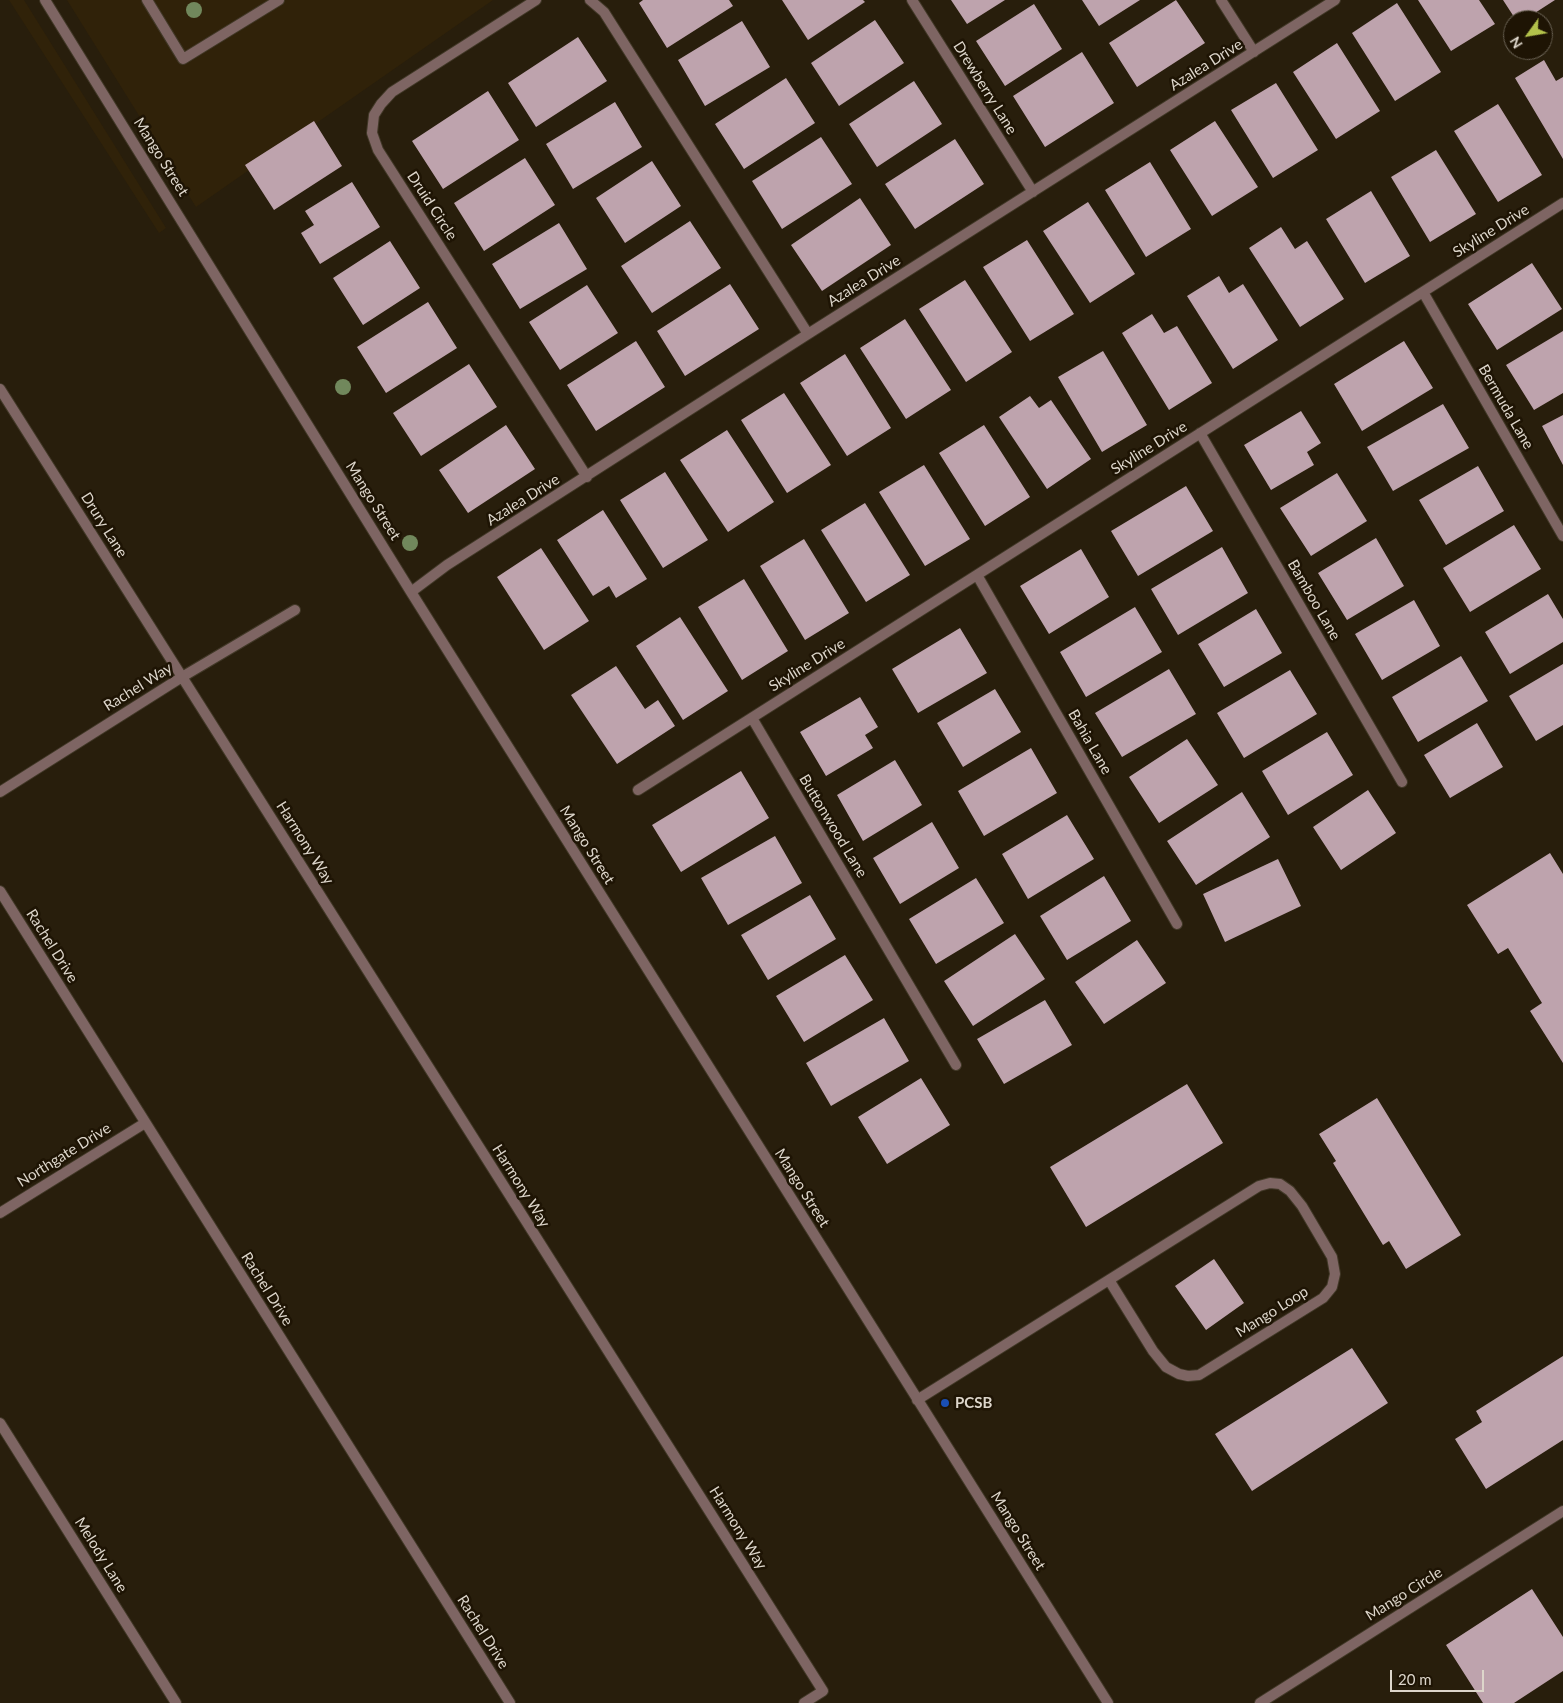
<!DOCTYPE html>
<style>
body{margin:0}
#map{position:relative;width:1563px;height:1703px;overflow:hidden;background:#281e0c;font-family:Lato,sans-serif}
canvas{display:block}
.north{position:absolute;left:1503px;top:10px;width:50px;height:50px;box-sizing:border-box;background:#1e1404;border:1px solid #6a6254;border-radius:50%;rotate:238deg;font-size:14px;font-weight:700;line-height:20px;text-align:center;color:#ddd6cb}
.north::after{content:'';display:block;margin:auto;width:18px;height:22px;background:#b3c24b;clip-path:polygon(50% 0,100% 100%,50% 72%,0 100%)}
.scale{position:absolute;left:1390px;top:1670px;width:94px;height:22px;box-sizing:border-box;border:2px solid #ddd6cb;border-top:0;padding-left:6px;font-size:15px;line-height:18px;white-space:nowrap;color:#ddd6cb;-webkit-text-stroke:4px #1e1404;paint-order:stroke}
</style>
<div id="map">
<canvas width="1563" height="1703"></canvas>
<div class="north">N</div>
<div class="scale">20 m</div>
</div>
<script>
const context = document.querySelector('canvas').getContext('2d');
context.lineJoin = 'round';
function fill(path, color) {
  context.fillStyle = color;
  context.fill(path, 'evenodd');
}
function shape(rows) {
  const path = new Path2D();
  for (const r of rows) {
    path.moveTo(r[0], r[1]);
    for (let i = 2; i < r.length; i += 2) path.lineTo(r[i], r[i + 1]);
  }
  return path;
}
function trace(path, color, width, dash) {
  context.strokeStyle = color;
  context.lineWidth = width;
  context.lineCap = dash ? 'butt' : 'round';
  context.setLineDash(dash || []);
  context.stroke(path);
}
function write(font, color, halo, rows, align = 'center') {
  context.font = font + ' Lato,sans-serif';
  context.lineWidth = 5;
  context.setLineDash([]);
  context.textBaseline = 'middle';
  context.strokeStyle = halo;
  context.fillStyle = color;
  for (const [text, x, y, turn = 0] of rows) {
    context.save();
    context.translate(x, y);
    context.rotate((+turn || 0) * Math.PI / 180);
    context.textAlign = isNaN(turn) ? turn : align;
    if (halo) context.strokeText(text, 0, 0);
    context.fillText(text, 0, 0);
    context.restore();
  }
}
fill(shape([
 [9,0,24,0,166,228,159,233],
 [67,0,493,0,196,207]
]), '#302209');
fill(shape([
 [643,0,729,0,733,6,667,48,639,3],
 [782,0,863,0,865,2,808,40],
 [951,0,1005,0,967,24],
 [1082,0,1140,0,1099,26],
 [1176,0,1205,43,1137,87,1109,43],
 [1418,0,1479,0,1495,24,1451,51],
 [1503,0,1555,0,1524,20,1516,20],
 [1397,3,1441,72,1395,101,1352,33],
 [1034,4,1062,49,1005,86,976,41],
 [875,20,904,63,839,106,811,63],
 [742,21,770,67,705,106,678,60],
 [578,37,607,81,536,127,508,83],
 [1337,43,1380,111,1336,139,1293,72],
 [1082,52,1114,103,1045,147,1013,96],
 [1544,60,1556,81,1563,77,1563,159,1515,78],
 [786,78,815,123,744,169,715,124],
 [914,81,942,124,877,167,849,124],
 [1276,83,1318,150,1273,178,1231,110],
 [488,91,519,140,443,189,412,141],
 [615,102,642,147,573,189,546,144],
 [1498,104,1542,175,1498,202,1454,131],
 [314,121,342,166,274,210,245,165],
 [1215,121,1258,187,1212,216,1170,150],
 [821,137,852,184,782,229,752,181],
 [955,139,984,184,915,229,885,184],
 [1436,150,1476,214,1430,242,1391,177],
 [525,158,555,205,484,251,454,203],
 [652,161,681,206,625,243,596,198],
 [1150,162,1191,229,1146,257,1105,190],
 [352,182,380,227,320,264,301,233,314,225,305,211],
 [1371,191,1410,256,1365,283,1326,219],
 [860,198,891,245,822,291,791,245],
 [1088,202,1135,274,1090,303,1043,231],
 [690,221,721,268,652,313,621,266],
 [559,223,587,269,520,309,492,264],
 [1281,227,1295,249,1307,241,1344,299,1300,327,1249,248],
 [1027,240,1074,314,1030,341,983,267],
 [390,241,420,288,363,325,333,278],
 [1532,263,1562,309,1497,350,1468,304],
 [1219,276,1229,293,1243,284,1278,340,1233,369,1187,296],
 [965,280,1012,352,966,382,919,309],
 [730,284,759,329,685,376,657,331],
 [587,285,618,333,560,370,529,322],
 [428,302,457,348,386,393,357,347],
 [1152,314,1164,333,1177,326,1212,383,1169,410,1122,333],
 [905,319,951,390,906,419,860,348],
 [1563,331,1563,393,1534,410,1506,365],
 [636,341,665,387,596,431,567,385],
 [1404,341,1433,388,1362,431,1334,384],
 [1103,351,1147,425,1102,452,1058,377],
 [845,354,891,428,847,456,800,383],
 [469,364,497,407,421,456,393,413],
 [784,393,831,465,787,493,741,420],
 [1030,396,1039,408,1051,400,1091,459,1047,489,999,417],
 [1443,404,1469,448,1393,491,1367,447],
 [1301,411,1321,443,1307,452,1314,465,1271,490,1244,445],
 [1563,415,1563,465,1542,426],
 [506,425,535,469,468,513,439,470],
 [984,425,1030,497,985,526,939,453],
 [727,430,774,502,728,532,680,460],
 [924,465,970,539,925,566,879,492],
 [1478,466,1504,511,1446,545,1419,500],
 [665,472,708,540,663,568,620,500],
 [1337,473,1367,521,1311,556,1280,508],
 [1186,486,1213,531,1138,576,1111,531],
 [865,503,910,575,866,602,821,530],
 [603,510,647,579,616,598,609,586,593,596,557,540],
 [1514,525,1541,569,1470,612,1443,568],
 [1376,538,1404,586,1347,620,1318,573],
 [804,539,849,613,805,640,760,566],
 [1222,547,1248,593,1178,635,1151,589],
 [541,548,589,621,544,650,497,577],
 [1081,549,1109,597,1049,634,1020,586],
 [744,579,788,651,742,680,698,607],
 [1548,594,1563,619,1563,642,1510,674,1485,632],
 [1414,600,1440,646,1382,680,1355,634],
 [1135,607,1162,652,1086,697,1060,652],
 [1256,609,1282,653,1224,687,1198,644],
 [680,617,728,691,683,720,636,646],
 [960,628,987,673,918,713,892,669],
 [1461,656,1488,701,1418,742,1392,697],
 [1563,664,1563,725,1536,741,1509,696],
 [616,666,645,709,658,700,675,726,617,764,571,695],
 [1169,669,1196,714,1122,757,1095,713],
 [1290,670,1317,714,1244,758,1217,713],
 [995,689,1021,732,963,767,937,723],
 [860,697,878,727,865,735,873,748,826,776,800,732],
 [1477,723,1503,767,1450,798,1424,755],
 [1327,732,1353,775,1288,815,1262,771],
 [1187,739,1218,785,1159,823,1129,777],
 [1031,748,1057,793,984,836,958,791],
 [895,760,922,805,863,841,837,795],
 [741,771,769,818,681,872,652,825],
 [1368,790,1396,833,1341,870,1313,827],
 [1242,792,1270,837,1196,885,1167,841],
 [1067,815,1094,859,1028,899,1002,854],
 [932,822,959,868,900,904,873,858],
 [775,836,802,883,728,925,701,878],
 [1550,853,1563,874,1563,1063,1530,1011,1542,1003,1508,948,1498,954,1467,905],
 [1278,859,1301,906,1225,942,1203,894],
 [1104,876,1131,921,1067,960,1040,916],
 [976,878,1004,923,936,964,909,919],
 [810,895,836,939,768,980,741,935],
 [1015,934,1045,979,973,1026,944,981],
 [1137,940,1166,983,1104,1024,1075,982],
 [845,955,873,1000,804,1042,776,996],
 [1045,1000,1072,1045,1004,1084,977,1039],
 [884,1018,909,1061,831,1106,806,1063],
 [921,1078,950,1125,887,1164,858,1117],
 [1187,1084,1223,1143,1086,1227,1050,1167],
 [1377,1098,1461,1235,1406,1269,1389,1241,1383,1245,1333,1163,1336,1161,1319,1134],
 [1214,1259,1244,1303,1206,1330,1175,1286],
 [1352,1348,1388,1403,1252,1491,1215,1434],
 [1563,1356,1563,1440,1486,1489,1455,1439,1482,1422,1476,1411],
 [1532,1589,1563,1637,1563,1671,1514,1703,1483,1703,1446,1645]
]), '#bea3ad');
const service = shape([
 [147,0,183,59,279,0]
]);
const minor = shape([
 [45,0,411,592,1108,1703],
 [536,0,392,92,381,104,374,115,372,133,378,150,587,477],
 [590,0,604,12,808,334],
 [912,0,1033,192],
 [1221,0,1254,52],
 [1423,292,1563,536],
 [0,389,823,1691,804,1703],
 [1200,433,1402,782],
 [977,575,1177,924],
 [411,592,447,565,808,334,1335,0],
 [752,718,956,1065],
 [638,790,1563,203],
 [0,792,182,677,295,610],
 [0,891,510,1703],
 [0,1213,145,1123],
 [917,1400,1259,1186,1270,1183,1280,1184,1290,1191,1302,1206,1332,1257,1335,1274,1332,1287,1323,1298,1199,1375,1188,1376,1179,1374,1166,1367,1153,1351,1109,1280],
 [0,1423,176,1703],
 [1260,1703,1563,1511]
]);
trace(service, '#413827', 12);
trace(minor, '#413827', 12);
trace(service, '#7e6563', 10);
trace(minor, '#7e6563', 10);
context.fillStyle = '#71885c';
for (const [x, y] of [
 [194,10],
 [343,387],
 [410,543]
]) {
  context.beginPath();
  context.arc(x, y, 8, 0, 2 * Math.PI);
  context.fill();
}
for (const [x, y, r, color] of [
 [945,1403,5,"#1a4fb4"]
]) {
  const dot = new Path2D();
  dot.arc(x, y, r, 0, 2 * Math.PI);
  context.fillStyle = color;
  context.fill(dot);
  trace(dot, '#1e1404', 2);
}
write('15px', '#ddd6cb', '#1e1404', [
 ["Azalea Drive",1206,65,-32],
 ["Drewberry Lane",985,88,58],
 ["Mango Street",161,157,58],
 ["Druid Circle",432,206,57],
 ["Skyline Drive",1491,231,-32],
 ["Azalea Drive",864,281,-32],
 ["Bermuda Lane",1506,407,60],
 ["Skyline Drive",1149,448,-32],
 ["Azalea Drive",523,500,-32],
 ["Mango Street",373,501,58],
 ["Drury Lane",104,525,58],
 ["Bamboo Lane",1314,600,60],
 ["Skyline Drive",807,665,-32],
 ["Rachel Way",138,687,-32],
 ["Bahia Lane",1090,742,60],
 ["Buttonwood Lane",833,826,59],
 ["Harmony Way",305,843,58],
 ["Mango Street",587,845,58],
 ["Rachel Drive",52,946,58],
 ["Northgate Drive",64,1155,-32],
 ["Harmony Way",521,1186,58],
 ["Mango Street",802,1188,58],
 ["Rachel Drive",267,1289,58],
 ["Mango Loop",1272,1312,-32],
 ["Harmony Way",738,1528,58],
 ["Mango Street",1018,1531,58],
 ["Melody Lane",101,1555,58],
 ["Mango Circle",1404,1594,-32],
 ["Rachel Drive",483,1632,58]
]);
write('bold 15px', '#ddd6cb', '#1e1404', [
 ["PCSB",955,1403]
], 'left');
</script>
